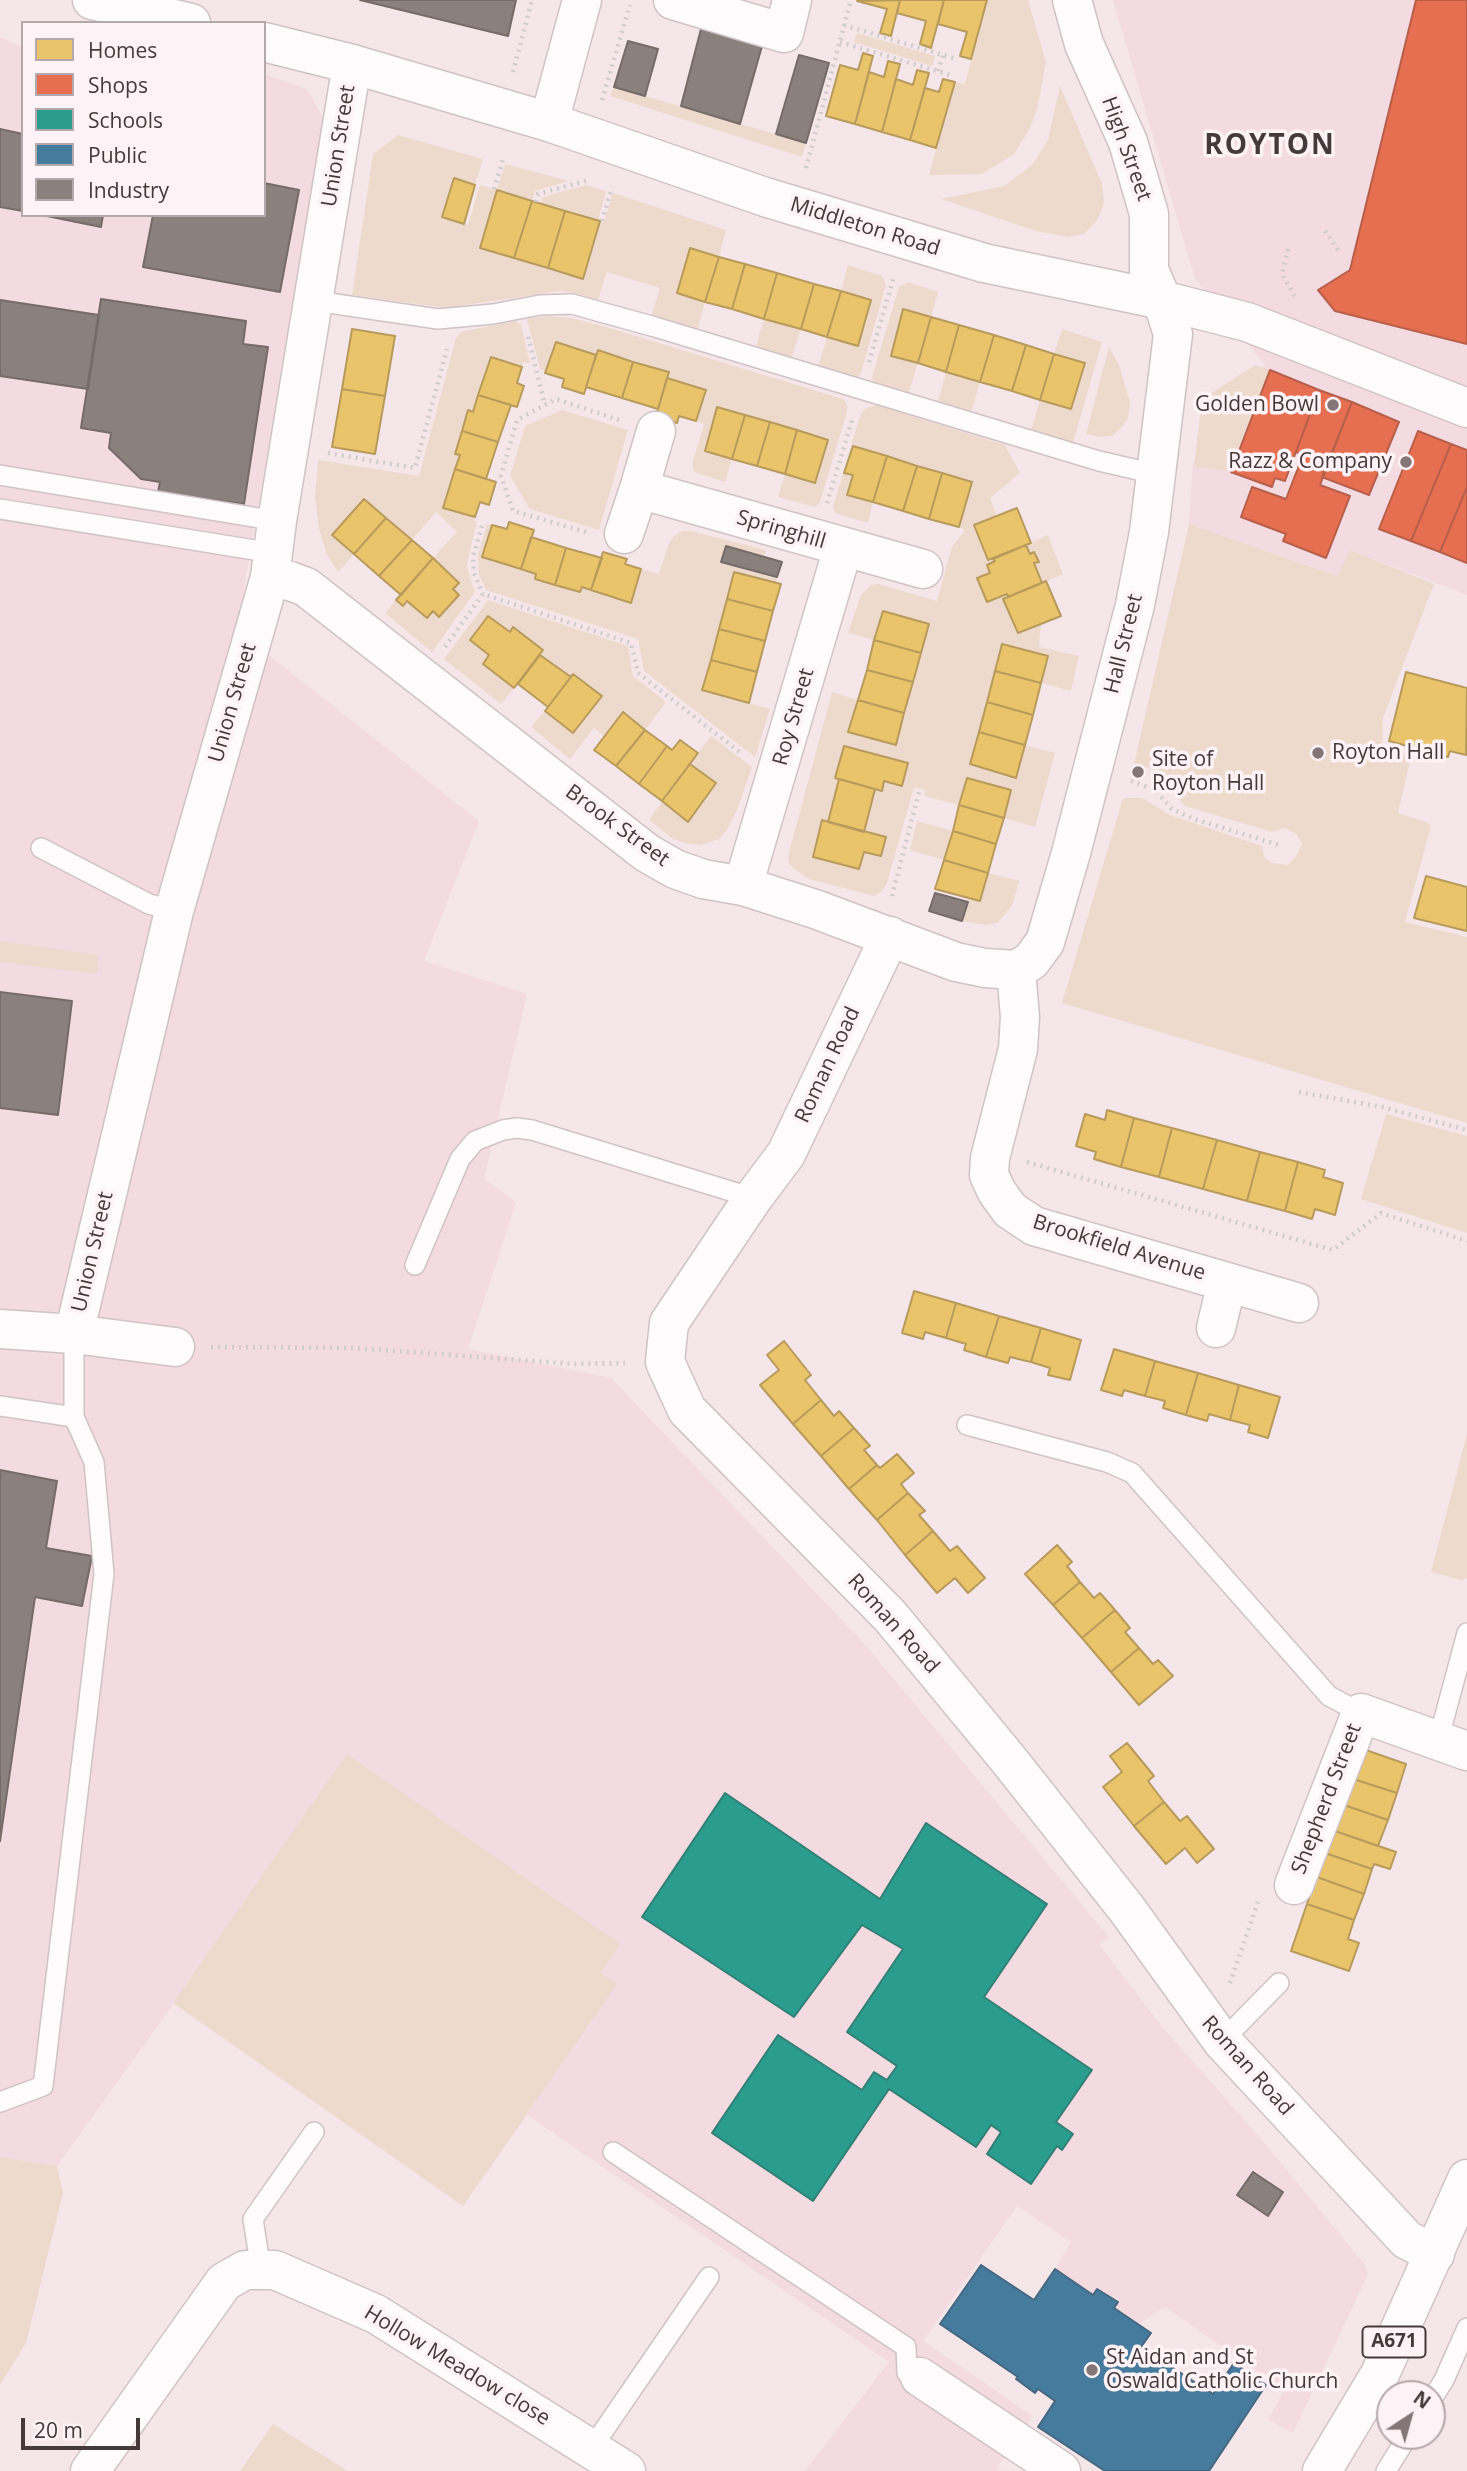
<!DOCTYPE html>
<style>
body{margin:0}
#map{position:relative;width:1467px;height:2471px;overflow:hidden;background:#f5e6ea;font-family:"Open Sans",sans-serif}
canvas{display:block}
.legend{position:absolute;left:21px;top:21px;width:245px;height:196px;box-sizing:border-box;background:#fdf2f5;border:2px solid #b3a8ab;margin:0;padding:9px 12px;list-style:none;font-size:21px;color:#443a3c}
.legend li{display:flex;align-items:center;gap:14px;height:35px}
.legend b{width:35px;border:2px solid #b3a8ab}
.north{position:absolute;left:1376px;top:2380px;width:70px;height:70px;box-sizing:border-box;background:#fdf2f5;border:2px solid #b3a8ab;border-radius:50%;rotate:36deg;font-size:19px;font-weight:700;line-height:28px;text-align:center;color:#443a3c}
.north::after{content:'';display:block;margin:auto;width:24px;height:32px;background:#827679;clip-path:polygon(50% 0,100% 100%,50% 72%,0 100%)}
.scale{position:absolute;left:21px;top:2418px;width:119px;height:32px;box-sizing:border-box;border:4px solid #443a3c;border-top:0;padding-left:9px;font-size:21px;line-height:24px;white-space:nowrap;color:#443a3c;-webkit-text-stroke:5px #fdf2f5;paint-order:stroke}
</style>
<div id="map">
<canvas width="1467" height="2471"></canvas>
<ul class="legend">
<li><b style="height:19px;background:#e9c46a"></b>Homes</li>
<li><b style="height:19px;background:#e76f51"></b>Shops</li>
<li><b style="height:19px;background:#2a9d8f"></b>Schools</li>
<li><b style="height:19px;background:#457b9d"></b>Public</li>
<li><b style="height:19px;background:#8a817c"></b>Industry</li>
</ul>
<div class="north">N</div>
<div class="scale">20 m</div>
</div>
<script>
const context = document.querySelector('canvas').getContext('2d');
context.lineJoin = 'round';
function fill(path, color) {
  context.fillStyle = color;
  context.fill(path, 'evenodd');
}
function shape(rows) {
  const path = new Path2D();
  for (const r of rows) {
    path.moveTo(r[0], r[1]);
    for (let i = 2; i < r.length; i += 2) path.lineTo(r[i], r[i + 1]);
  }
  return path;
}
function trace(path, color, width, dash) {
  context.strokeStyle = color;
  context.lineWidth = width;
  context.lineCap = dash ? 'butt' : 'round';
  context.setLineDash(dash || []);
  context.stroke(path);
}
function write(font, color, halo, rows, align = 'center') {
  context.font = font + ' "Open Sans",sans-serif';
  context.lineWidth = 7;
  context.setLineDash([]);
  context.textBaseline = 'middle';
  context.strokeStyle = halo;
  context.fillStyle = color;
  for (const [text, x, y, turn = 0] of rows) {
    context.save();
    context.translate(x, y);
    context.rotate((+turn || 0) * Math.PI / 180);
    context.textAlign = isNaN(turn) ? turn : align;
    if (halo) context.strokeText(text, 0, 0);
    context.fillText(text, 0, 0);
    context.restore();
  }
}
fill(shape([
 [1113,0,1467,0,1467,595,1350,550,1339,576,1189,524,1193,463,1229,468,1265,365,1195,279],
 [0,37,23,48,23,215,264,215,264,74,307,89,324,120,237,630,479,821,424,961,527,994,484,1179,516,1202,468,1349,611,1378,862,1641,1109,1937,1099,1944,1159,2023,1268,2147,1365,2265,1368,2274,1293,2433,1268,2420,1284,2390,1165,2307,1138,2324,1114,2308,1117,2302,1097,2289,1093,2295,1055,2269,1071,2242,1017,2206,923,2341,1033,2416,997,2468,1002,2471,805,2471,889,2362,527,2115,463,2206,174,2003,57,2166,0,2157]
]), '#f4dae1');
fill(shape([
 [987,0,1028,0,1046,62,1037,110,1029,130,1014,154,982,174,929,175,955,82,965,84],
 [857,33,935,56,932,66,854,42],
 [1060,86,1102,184,1104,203,1097,221,1084,234,1068,237,1036,231,941,199,1004,186,1032,165,1048,140],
 [614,87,806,143,802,157,610,96],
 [398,135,483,159,475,185,454,179,443,217,468,225,480,185,497,190,505,164,569,181,535,191,532,201,497,190,480,247,582,278,600,221,604,222,613,193,726,230,719,257,689,248,677,292,705,302,697,331,651,317,660,288,607,272,598,300,574,293,560,291,446,308,352,295,373,154],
 [586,185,606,191,598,221,541,204,543,197],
 [848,265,882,276,886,285,861,373,857,378,818,367,827,337,858,346,865,324,871,300,841,291],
 [908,282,938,292,931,317,903,310,891,355,918,363,909,392,874,383,872,377,899,287],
 [548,316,571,318,606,327,843,399,847,404,847,412,820,502,815,507,778,497,785,474,815,483,828,440,718,407,705,451,732,459,725,482,694,472,692,464,704,424,696,421,706,390,667,378,668,372,598,350,596,355,556,342,546,371,540,369,527,319],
 [764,319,801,329,791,359,755,349],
 [515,321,521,325,530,364,523,362,522,367,491,357,473,412,468,411,455,453,460,455,443,507,475,517,474,521,477,522,467,563,469,575,475,592,432,652,385,613,396,600,403,605,407,601,426,618,433,611,439,617,459,595,453,589,458,583,433,558,457,532,436,512,412,540,364,499,332,535,354,554,338,572,327,555,319,529,315,497,318,460,419,476,456,338,461,332],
 [1062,329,1102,342,1073,443,1031,430,1040,400,1071,409,1085,364,1054,354],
 [1109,347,1119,365,1130,402,1128,419,1120,429,1112,436,1100,437,1086,434],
 [1255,365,1270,370,1231,472,1194,466,1202,399],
 [946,372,980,382,972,411,938,401],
 [876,405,1005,445,1020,473,990,498,997,516,974,525,988,560,993,559,995,561,987,565,990,573,977,578,987,602,1007,594,1008,597,1003,600,1017,633,1041,624,1039,647,1079,656,1071,691,1041,683,1048,656,1002,644,970,763,1016,777,1025,745,1055,753,1035,827,1004,818,1011,790,967,778,959,805,924,796,926,790,914,787,887,883,882,891,874,896,809,879,793,868,789,864,788,856,832,692,858,700,848,732,896,744,928,625,874,640,848,633,861,595,871,585,878,584,937,601,952,547,965,530,959,527,971,482,853,446,844,472,853,475,847,494,873,502,868,523,835,513,833,507,859,419,864,409],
 [844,746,908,763,902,786,884,781,882,791,875,789,864,832,886,837,881,856,864,852,859,869,813,856,822,821,828,822,839,779,835,777],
 [562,410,628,430,599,530,530,509,510,476,525,426],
 [487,524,492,525,483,557,536,574,535,579,580,592,582,587,631,603,641,569,659,574,669,543,674,536,682,531,691,531,766,550,764,557,727,547,721,562,777,577,776,583,734,572,702,690,770,709,755,757,644,671,638,639,486,590,479,575,478,555],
 [1189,524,1338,576,1350,550,1434,584,1383,718,1382,748,1411,757,1398,813,1426,822,1431,826,1405,922,1467,937,1467,1123,1062,1003,1123,798,1142,798,1170,815,1262,846,1264,857,1272,863,1288,865,1297,855,1302,844,1296,834,1285,828,1272,832,1185,806,1152,769,1134,764],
 [1048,535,1063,574,1042,583,1034,563,1038,561,1034,552,1030,554,1026,545],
 [488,600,628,646,633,676,666,702,645,730,623,712,605,736,594,728,570,759,531,727,545,711,573,733,602,696,573,674,571,677,540,655,543,650,514,628,510,632,488,616,470,639,489,655,483,664,514,688,501,704,444,659],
 [711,736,752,767,737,810,727,830,719,839,701,845,689,844,673,839,649,820,662,801,688,821,716,784,690,764],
 [917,821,953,831,944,860,910,850],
 [988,873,1019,881,1012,906,997,923,986,925,962,921,969,899,981,901],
 [0,941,98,955,97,974,0,962],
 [1386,1114,1467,1136,1467,1233,1361,1199],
 [1467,1434,1467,1578,1461,1580,1431,1572],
 [347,1754,620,1944,601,1973,617,1984,463,2206,173,2003],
 [0,2157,57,2166,63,2193,26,2343,0,2385],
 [273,2424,348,2471,240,2471]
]), '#eedacd');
const homes = shape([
 [900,0,891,36,880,33,887,9,857,1,900,0],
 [900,0,944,0,931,48,920,44,926,21,897,13,900,0],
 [944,0,987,0,971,59,960,56,967,32,938,24,944,0],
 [863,53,873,56,855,124,826,116,840,65,858,70,863,53],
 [888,61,900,64,882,132,855,124,869,72,884,77,888,61],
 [917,70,929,73,910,140,882,132,896,79,913,85,917,70],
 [943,79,955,82,936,148,910,140,925,88,939,92,943,79],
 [454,178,475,185,464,224,442,217,454,178],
 [497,190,532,201,514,258,480,248,497,190],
 [532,201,565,211,548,268,514,258,532,201],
 [565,211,600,221,583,279,548,268,565,211],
 [690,248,719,257,705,302,677,293,690,248],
 [719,257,745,264,732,309,705,302,719,257],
 [745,264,777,273,764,319,732,309,745,264],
 [777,273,814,284,801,329,764,319,777,273],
 [814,284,841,291,827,337,801,329,814,284],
 [841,291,871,300,858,346,827,337,841,291],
 [903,309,931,317,918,363,891,356,903,309],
 [931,317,959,325,946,372,918,363,931,317],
 [959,325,994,335,980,382,946,372,959,325],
 [352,329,395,336,385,396,342,389,352,329],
 [994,335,1026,345,1012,391,980,382,994,335],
 [556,342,596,355,584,394,562,387,564,379,545,373,556,342],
 [1026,345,1054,354,1040,400,1012,391,1026,345],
 [598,350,633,362,622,398,586,387,598,350],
 [1054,354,1085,363,1071,409,1040,400,1054,354],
 [491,357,522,367,517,383,524,386,517,407,478,395,491,357],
 [633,362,669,372,658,409,622,398,633,362],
 [667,378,706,390,696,421,679,416,677,423,656,416,667,378],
 [342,389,385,396,375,454,332,447,342,389],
 [478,395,511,405,498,442,462,431,468,410,473,412,478,395],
 [717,407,745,415,732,459,705,451,717,407],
 [745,415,770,422,757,466,732,459,745,415],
 [770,422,797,430,785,474,757,466,770,422],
 [797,430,828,440,815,483,785,474,797,430],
 [462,431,498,442,486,479,455,469,460,455,455,454,462,431],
 [853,446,887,456,873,502,847,495,853,475,844,473,853,446],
 [887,456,917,466,903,511,873,502,887,456],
 [917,466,942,473,929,519,903,511,917,466],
 [455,469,496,482,489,505,480,502,475,517,443,508,455,469],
 [942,473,972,482,959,527,929,519,942,473],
 [364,499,386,518,354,554,332,535,364,499],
 [1017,508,1031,543,988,560,974,525,1017,508],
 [386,518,412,540,379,576,354,554,386,518],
 [509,522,534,530,521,569,482,557,492,525,507,529,509,522],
 [531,537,566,548,555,585,535,579,536,574,521,569,531,537],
 [412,540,433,558,401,595,379,576,412,540],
 [1026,545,1030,554,1034,552,1039,562,1034,563,1042,583,1008,597,1007,594,987,602,977,578,990,573,987,565,995,561,993,559,1026,545],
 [566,548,602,558,591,590,582,587,580,592,555,585,566,548],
 [603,552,627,559,625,564,641,569,631,603,591,590,603,552],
 [433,558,459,583,453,589,459,595,439,617,433,611,427,618,407,601,403,606,396,600,433,558],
 [734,572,781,584,773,611,727,599,734,572],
 [1046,581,1061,616,1018,633,1003,599,1046,581],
 [727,599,773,611,765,641,719,629,727,599],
 [883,611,929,624,921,653,874,640,883,611],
 [488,616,510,632,513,627,543,650,514,688,483,664,489,655,470,640,488,616],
 [719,629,765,641,757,672,711,660,719,629],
 [874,640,921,653,913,682,867,670,874,640],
 [1002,644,1048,656,1041,683,995,671,1002,644],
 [540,655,571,677,548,707,518,684,540,655],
 [711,660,757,672,749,703,702,690,711,660],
 [867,670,913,682,904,713,858,700,867,670],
 [995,671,1041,683,1033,715,987,702,995,671],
 [1406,672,1467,688,1466,755,1450,751,1448,757,1389,741,1406,672],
 [573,674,602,696,573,733,545,711,573,674],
 [858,700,904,713,896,745,848,732,858,700],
 [987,702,1033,715,1025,745,979,732,987,702],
 [623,712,645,730,616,766,594,750,623,712],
 [645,730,667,746,639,784,616,766,645,730],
 [979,732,1025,745,1016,778,970,764,979,732],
 [680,740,698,753,662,801,639,784,667,746,672,750,680,740],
 [844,746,908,763,902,786,884,781,882,791,835,778,844,746],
 [690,764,716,783,688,822,662,801,690,764],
 [967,778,1011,790,1004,818,959,805,967,778],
 [839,779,875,789,864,832,828,822,839,779],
 [959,805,1004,818,996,844,953,831,959,805],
 [822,820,886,837,881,856,864,852,859,869,813,857,822,820],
 [953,831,996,844,988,873,944,860,953,831],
 [944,860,988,873,980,901,935,889,944,860],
 [1426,876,1467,887,1467,931,1414,918,1426,876],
 [1107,1110,1134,1118,1121,1167,1094,1159,1096,1152,1076,1146,1085,1114,1105,1120,1107,1110],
 [1134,1118,1172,1128,1159,1177,1121,1167,1134,1118],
 [1172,1128,1217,1140,1203,1189,1159,1177,1172,1128],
 [1217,1140,1260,1152,1247,1201,1203,1189,1217,1140],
 [1260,1152,1298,1162,1285,1211,1247,1201,1260,1152],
 [1298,1162,1325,1170,1323,1177,1343,1183,1335,1215,1315,1209,1312,1219,1285,1211,1298,1162],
 [914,1291,956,1303,946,1338,925,1332,923,1339,902,1333,914,1291],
 [956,1303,999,1316,986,1357,964,1350,966,1344,946,1338,956,1303],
 [999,1316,1041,1328,1031,1362,1010,1357,1008,1363,986,1357,999,1316],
 [1041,1328,1081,1340,1070,1380,1048,1375,1050,1368,1031,1362,1041,1328],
 [784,1341,811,1375,805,1380,821,1400,793,1424,760,1385,779,1370,767,1355,784,1341],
 [1114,1349,1155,1361,1145,1396,1124,1390,1122,1396,1101,1390,1114,1349],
 [1155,1361,1198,1373,1186,1415,1163,1408,1165,1401,1145,1396,1155,1361],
 [1198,1373,1239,1385,1230,1420,1209,1414,1207,1421,1186,1415,1198,1373],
 [1239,1385,1280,1397,1268,1438,1248,1432,1250,1425,1230,1420,1239,1385],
 [821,1400,834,1416,839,1411,854,1428,821,1456,793,1424,821,1400],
 [854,1428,870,1446,864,1450,877,1465,849,1489,821,1456,854,1428],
 [897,1454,914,1473,901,1484,908,1493,877,1520,849,1489,877,1465,880,1468,897,1454],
 [908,1493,925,1511,919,1515,933,1531,905,1555,877,1520,908,1493],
 [933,1531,950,1551,957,1546,985,1578,968,1593,955,1578,937,1593,905,1555,933,1531],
 [1057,1545,1072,1562,1067,1566,1080,1582,1053,1605,1025,1574,1057,1545],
 [1080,1582,1094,1598,1100,1593,1115,1610,1082,1638,1053,1605,1080,1582],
 [1115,1610,1130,1628,1125,1632,1139,1648,1111,1672,1082,1638,1115,1610],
 [1139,1648,1153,1664,1158,1660,1173,1676,1139,1705,1111,1672,1139,1648],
 [1127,1743,1154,1776,1148,1781,1164,1802,1134,1826,1103,1787,1122,1772,1110,1756,1127,1743],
 [1360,1748,1406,1764,1397,1793,1350,1778,1360,1748],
 [1350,1778,1397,1793,1388,1820,1341,1804,1350,1778],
 [1164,1802,1180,1821,1187,1816,1214,1849,1197,1863,1185,1848,1166,1864,1134,1826,1164,1802],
 [1341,1804,1388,1820,1378,1846,1332,1830,1341,1804],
 [1332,1830,1396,1852,1390,1869,1374,1864,1372,1869,1325,1853,1332,1830],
 [1325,1853,1372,1869,1364,1894,1317,1877,1325,1853],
 [1317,1877,1364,1894,1354,1920,1307,1904,1317,1877],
 [1307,1904,1354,1920,1348,1939,1359,1943,1349,1971,1291,1951,1307,1904]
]);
fill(homes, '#e9c46a');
trace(homes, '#b89b5c', 2);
const shops = shape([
 [1416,0,1467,0,1467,344,1335,311,1318,290,1350,270,1416,0],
 [1270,370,1319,390,1285,481,1275,478,1272,487,1231,472,1270,370],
 [1319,390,1352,402,1320,485,1350,496,1326,558,1283,541,1286,534,1241,517,1252,487,1286,499,1303,455,1296,452,1319,390],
 [1352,402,1399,422,1369,495,1322,477,1352,402],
 [1418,431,1451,444,1411,541,1379,529,1418,431],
 [1451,444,1467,450,1467,487,1440,552,1411,541,1451,444],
 [1467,487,1467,563,1440,552,1467,487]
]);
fill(shops, '#e76f51');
trace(shops, '#b65f4b', 2);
const schools = shape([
 [725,1793,880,1899,926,1823,1047,1904,984,1997,1092,2070,1056,2122,1073,2134,1062,2150,1057,2146,1031,2184,987,2154,1001,2132,991,2125,976,2147,889,2089,813,2201,712,2133,778,2035,862,2090,874,2072,887,2080,897,2066,847,2032,903,1949,862,1925,794,2017,642,1917,725,1793]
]);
fill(schools, '#2a9d8f');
trace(schools, '#327f76', 2);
const public = shape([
 [981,2265,1034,2300,1055,2269,1093,2295,1097,2289,1118,2302,1114,2308,1151,2333,1141,2347,1213,2394,1234,2363,1266,2385,1209,2471,1105,2471,1038,2427,1055,2401,1038,2389,1035,2393,1016,2379,1018,2377,940,2324,981,2265]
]);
fill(public, '#457b9d');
trace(public, '#456880', 2);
const industry = shape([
 [360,0,516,0,508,36,360,0],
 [701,29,762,46,740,124,681,106,701,29],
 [628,41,658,49,645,96,614,87,628,41],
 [799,55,829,63,806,143,776,134,799,55],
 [0,129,23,134,23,211,0,207,0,129],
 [264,183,299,190,280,292,143,267,153,215,264,215,264,183],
 [42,215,103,215,101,227,42,215],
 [101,299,246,321,243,344,268,347,244,504,158,492,160,482,141,479,109,448,111,433,81,428,101,299],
 [0,300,99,315,88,389,0,376,0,300],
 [726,546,782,562,777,577,721,562,726,546],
 [935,893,968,902,962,921,929,911,935,893],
 [0,992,72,1001,58,1115,0,1108,0,992],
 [0,1470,57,1481,46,1548,92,1556,82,1606,35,1597,0,1841,0,1470],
 [1253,2172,1283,2192,1268,2216,1237,2195,1253,2172]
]);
fill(industry, '#8a817c');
trace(industry, '#756c69', 2);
const lane = shape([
 [315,301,438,319,493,314,540,305,572,304,655,327,1099,461,1155,474],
 [0,475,277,521],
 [0,509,273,553],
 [41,848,149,904,174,911],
 [415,1265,460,1159,475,1141,503,1130,517,1128,532,1130,753,1198],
 [0,1406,74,1417],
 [967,1425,1107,1462,1132,1473,1329,1696,1361,1713],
 [1438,1741,1467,1633],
 [1222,2041,1279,1983],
 [0,2102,43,2086,104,1574,94,1462,74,1417,74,1334],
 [613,2152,906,2347,907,2373],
 [261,2270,253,2219,314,2132],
 [1432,2399,1444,2380,1467,2328],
 [591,2449,709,2277],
 [1386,2471,1408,2436]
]);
const street = shape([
 [673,0,784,33,792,0],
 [549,122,582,0],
 [639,489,656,431],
 [624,534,639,489,923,569],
 [270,577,290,581,306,587,647,853,675,869,703,879,743,886,815,909,956,962,985,968,1016,970],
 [743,886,843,548],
 [890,936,786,1154,753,1198,669,1323,665,1362,687,1410,890,1616,1008,1759,1126,1908,1222,2041,1407,2240,1435,2254],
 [1016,970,1031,961,1045,942,1071,853,1135,605,1149,532,1173,334,1162,300],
 [1016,970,1020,1017,1018,1049,990,1158,989,1175,997,1192,1010,1210,1034,1226,1299,1303],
 [1216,1328,1227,1282],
 [0,1329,74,1334,175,1347],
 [74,1334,174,911,270,577,277,521,352,64],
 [1294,1885,1361,1713,1467,1751],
 [920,2377,1061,2471],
 [90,2471,224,2282,245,2270,275,2270,376,2314,626,2471]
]);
const secondary = shape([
 [92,0,191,23],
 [1072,0,1084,44,1128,142,1149,214,1149,270,1162,300],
 [264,42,352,64,549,122,765,197,984,263,1162,300,1247,322,1467,408]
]);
const primary = shape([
 [1322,2471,1380,2374,1467,2179]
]);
trace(lane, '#cfc3c6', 22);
trace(street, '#cfc3c6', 41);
trace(secondary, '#cfc3c6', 41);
trace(primary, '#cfc3c6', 41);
trace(shape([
 [844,25,953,58],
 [840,42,954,76],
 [938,71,943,55],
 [513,72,532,0],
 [602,100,630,5],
 [806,168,851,0],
 [494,189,504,156],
 [536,202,538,194,589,180],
 [602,221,612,187],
 [1325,231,1340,253],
 [1288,249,1282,274,1295,297],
 [528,337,545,405],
 [869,362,894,276],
 [328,453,415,468,447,349],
 [827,503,853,417],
 [482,526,473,557,474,573,483,594],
 [586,532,513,511,501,476,517,420,556,399,619,420],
 [445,647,483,594,631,643,638,673,742,754],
 [1131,781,1155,790,1172,809,1194,819,1279,845],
 [892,896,919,792],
 [1299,1092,1382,1107,1467,1130],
 [1027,1162,1333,1250,1381,1213,1467,1241],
 [211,1347,354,1348,575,1364,625,1363],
 [1230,1983,1258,1902]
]), '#d0cccd', 4.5, [2, 5]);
trace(lane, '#fefbfc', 19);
trace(street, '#fefbfc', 38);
trace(secondary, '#fefbfc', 38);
trace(primary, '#fefbfc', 38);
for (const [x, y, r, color] of [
 [1333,405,7,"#827679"],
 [1406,462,7,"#827679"],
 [1318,753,7,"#827679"],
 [1138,772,7,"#827679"],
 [1092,2370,7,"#827679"]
]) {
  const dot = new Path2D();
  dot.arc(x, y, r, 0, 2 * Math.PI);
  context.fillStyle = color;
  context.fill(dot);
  trace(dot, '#fdf2f5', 2.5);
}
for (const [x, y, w] of [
 [1394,2342,63]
]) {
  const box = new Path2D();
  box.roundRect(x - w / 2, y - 15.5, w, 31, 5);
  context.fillStyle = '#fdf2f5';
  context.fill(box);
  trace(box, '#443a3c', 2);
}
write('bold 19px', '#443a3c', null, [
 ["A671",1394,2342]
]);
write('21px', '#443a3c', '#fdf2f5', [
 ["Union Street",339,146,-81],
 ["High Street",1126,149,70],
 ["Middleton Road",865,227,17],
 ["Springhill",781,530,16],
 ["Hall Street",1124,644,-76],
 ["Union Street",233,703,-74],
 ["Roy Street",794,717,-74],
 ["Brook Street",617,826,36],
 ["Roman Road",828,1065,-65],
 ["Brookfield Avenue",1119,1248,17],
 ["Union Street",93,1252,-77],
 ["Roman Road",893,1624,48],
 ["Shepherd Street",1327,1799,-69],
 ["Roman Road",1247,2066,48],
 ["Hollow Meadow close",457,2366,31]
]);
write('21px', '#443a3c', '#fdf2f5', [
 ["Golden Bowl",1319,405,"right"],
 ["Razz & Company",1392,462,"right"],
 ["Royton Hall",1332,753],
 ["Site of",1152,760],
 ["Royton Hall",1152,784],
 ["St Aidan and St",1106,2358],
 ["Oswald Catholic Church",1106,2382]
], 'left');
context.letterSpacing = '2px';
write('bold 28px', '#443a3c', '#fdf2f5', [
 ["ROYTON",1270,146]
]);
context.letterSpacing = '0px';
</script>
